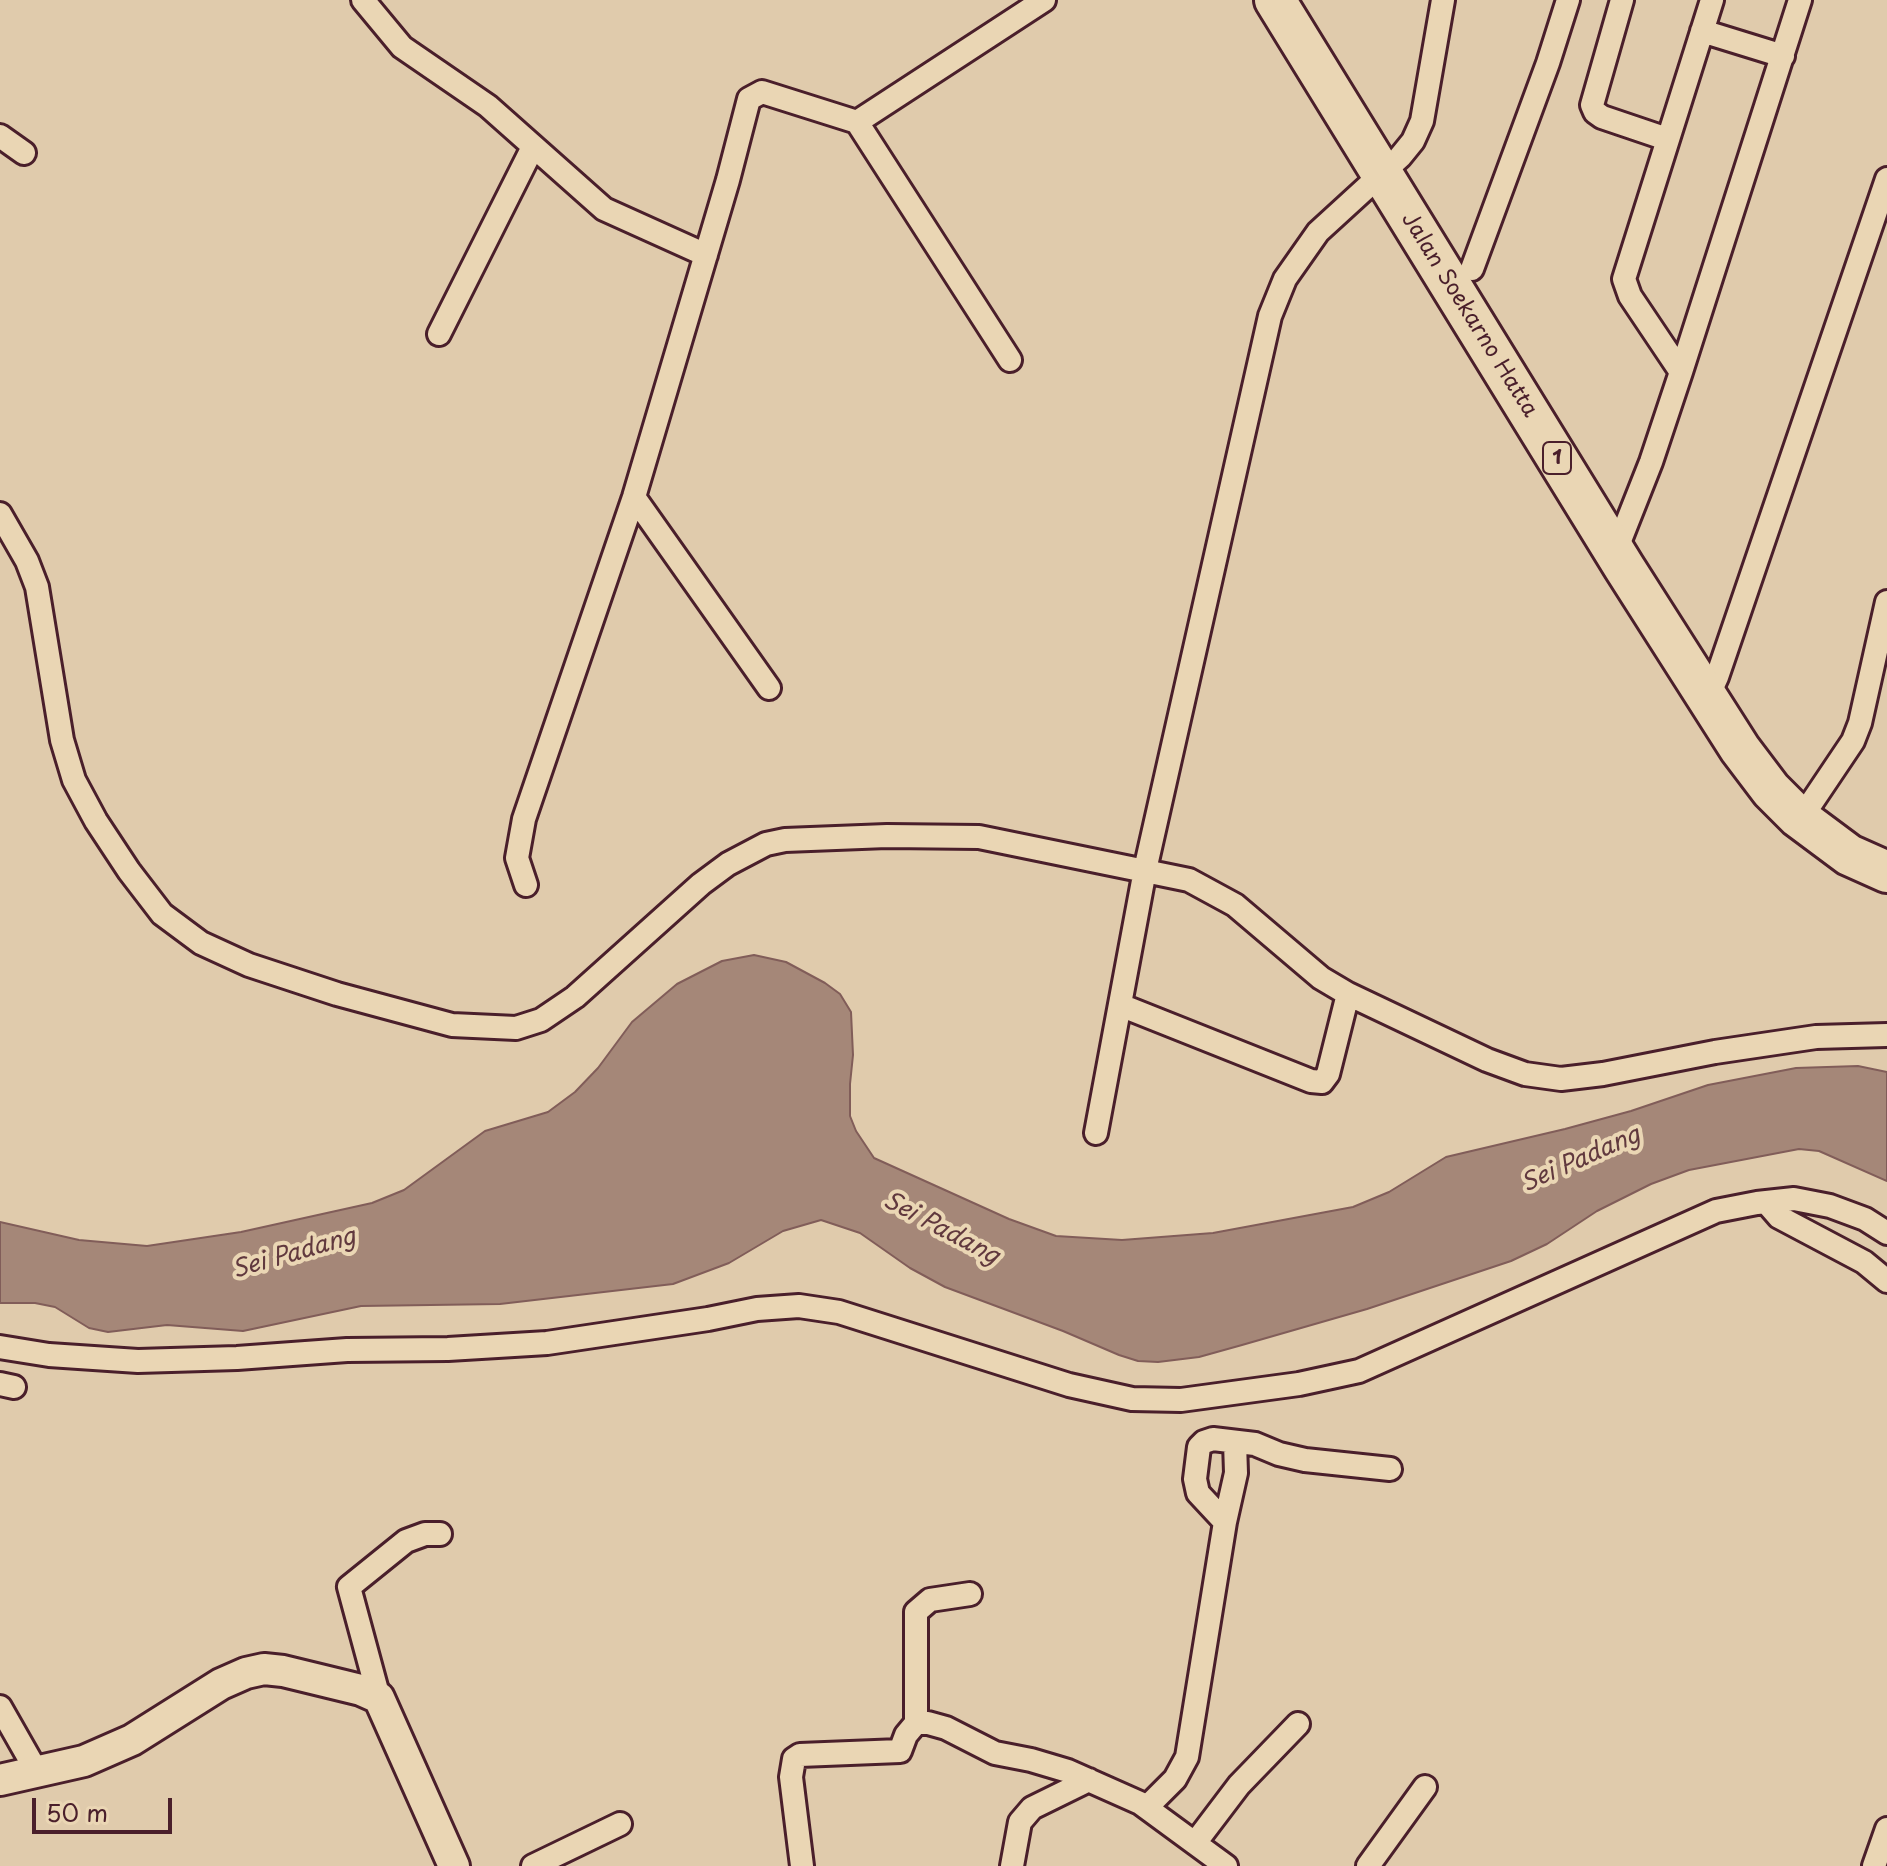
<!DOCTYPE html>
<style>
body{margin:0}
#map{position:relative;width:1887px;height:1866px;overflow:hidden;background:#e0cbac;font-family:"Playpen Sans",sans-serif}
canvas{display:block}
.scale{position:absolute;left:32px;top:1798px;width:140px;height:36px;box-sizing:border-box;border:4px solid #4a1f2b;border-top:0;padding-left:10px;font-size:24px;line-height:28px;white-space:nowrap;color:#4a1f2b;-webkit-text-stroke:6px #ead6b4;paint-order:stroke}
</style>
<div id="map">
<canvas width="1887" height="1866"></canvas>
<div class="scale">50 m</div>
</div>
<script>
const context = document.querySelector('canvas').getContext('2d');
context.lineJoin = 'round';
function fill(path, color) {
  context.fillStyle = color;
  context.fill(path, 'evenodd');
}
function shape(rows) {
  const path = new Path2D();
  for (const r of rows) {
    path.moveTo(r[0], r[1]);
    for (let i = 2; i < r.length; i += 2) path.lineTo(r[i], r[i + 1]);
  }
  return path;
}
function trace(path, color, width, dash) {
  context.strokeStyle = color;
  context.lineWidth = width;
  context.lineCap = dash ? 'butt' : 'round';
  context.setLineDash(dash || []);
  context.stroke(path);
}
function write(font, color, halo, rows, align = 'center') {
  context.font = font + ' "Playpen Sans",sans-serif';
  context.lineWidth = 8;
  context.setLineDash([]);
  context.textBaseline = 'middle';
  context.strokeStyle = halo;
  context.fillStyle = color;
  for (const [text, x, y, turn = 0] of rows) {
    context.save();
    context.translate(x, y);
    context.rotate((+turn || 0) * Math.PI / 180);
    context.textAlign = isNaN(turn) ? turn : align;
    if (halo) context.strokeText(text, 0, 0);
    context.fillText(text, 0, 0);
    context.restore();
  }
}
const water = shape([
 [754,955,786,962,825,983,840,994,851,1012,853,1055,850,1084,850,1116,856,1131,874,1158,1009,1219,1056,1236,1122,1240,1213,1233,1353,1207,1389,1192,1446,1157,1565,1129,1631,1111,1708,1085,1796,1068,1858,1066,1887,1072,1887,1181,1819,1151,1799,1149,1689,1170,1651,1184,1597,1211,1547,1244,1511,1261,1367,1309,1242,1345,1199,1357,1158,1362,1138,1361,1119,1355,1063,1331,945,1287,910,1268,860,1233,821,1220,783,1231,729,1263,673,1284,500,1304,361,1306,243,1331,167,1325,108,1332,89,1328,55,1307,35,1303,0,1303,0,1222,79,1240,147,1246,241,1232,372,1203,404,1190,485,1131,548,1112,575,1092,598,1068,632,1022,677,984,722,961,754,955]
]);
fill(water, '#a58778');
trace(water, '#815d59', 2);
const street = shape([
 [363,0,402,47,488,106,604,209,706,255],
 [1622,0,1592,105,1595,112,1602,117,1667,139],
 [1702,31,1783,56],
 [857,122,1010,360],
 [0,136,24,153],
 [1472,269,1548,63,1568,0],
 [439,334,533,147],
 [1681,372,1630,296,1624,279,1712,0],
 [634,497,769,688],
 [0,514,27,561,37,587,62,740,74,780,96,821,129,871,162,914,201,943,249,965,337,994,452,1025,516,1028,541,1020,575,997,701,884,728,864,766,844,785,840,887,836,979,837,1189,880,1235,905,1321,978,1348,994,1487,1060,1525,1074,1561,1079,1603,1074,1715,1052,1816,1037,1887,1035],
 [1615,553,1651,462,1681,372,1800,0],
 [1707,699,1717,677,1887,179],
 [1812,802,1853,741,1860,723,1887,602],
 [526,885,517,858,524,819,634,497,728,180,749,99,762,92,857,122,1044,0],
 [1120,1005,1311,1081,1322,1082,1328,1074,1348,994],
 [1096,1133,1145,870,1270,316,1285,279,1318,232,1400,157,1413,141,1422,121,1443,0],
 [1766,1202,1779,1217,1864,1262,1887,1281],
 [0,1347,49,1355,138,1361,237,1358,347,1350,448,1349,547,1343,708,1319,757,1309,799,1306,839,1312,1069,1385,1132,1399,1181,1400,1299,1384,1359,1371,1716,1211,1757,1203,1794,1199,1830,1206,1865,1219,1887,1233],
 [0,1384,14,1387],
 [1225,1522,1236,1473,1235,1442],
 [379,1698,349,1587,406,1541,425,1534,440,1534],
 [0,1707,37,1772],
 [916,1723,916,1612,930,1600,970,1594],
 [1147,1807,1175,1779,1187,1757,1225,1522,1198,1493,1195,1479,1199,1447,1204,1442,1213,1439,1255,1444,1279,1454,1305,1460,1390,1469],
 [1195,1843,1239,1785,1298,1724],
 [533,1866,620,1824],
 [802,1866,791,1777,794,1759,800,1755,900,1751,906,1735,916,1723,928,1723,946,1728,995,1753,1031,1760,1068,1771,1140,1803,1226,1866],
 [1012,1866,1020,1822,1032,1808,1089,1780],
 [1368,1866,1425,1787],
 [1874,1866,1887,1829]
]);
const secondary = shape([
 [0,1780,84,1761,132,1740,221,1684,246,1673,264,1669,283,1671,361,1690,379,1698,454,1866]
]);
const highway = shape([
 [1275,0,1624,567,1740,749,1771,790,1798,817,1849,855,1887,872]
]);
trace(street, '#4a1f2b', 28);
trace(secondary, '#4a1f2b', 36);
trace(highway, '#4a1f2b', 46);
trace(street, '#ead6b4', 22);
trace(secondary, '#ead6b4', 30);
trace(highway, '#ead6b4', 40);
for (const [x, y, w] of [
 [1557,458,28]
]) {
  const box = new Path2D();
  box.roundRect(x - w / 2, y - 16, w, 32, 6);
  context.fillStyle = '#ead6b4';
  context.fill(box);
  trace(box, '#4a1f2b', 2);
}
write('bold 20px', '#4a1f2b', null, [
 ["1",1557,458]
]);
write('22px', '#4a1f2b', '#ead6b4', [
 ["Jalan Soekarno Hatta",1469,315,58]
]);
write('italic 24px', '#61393e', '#ead6b4', [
 ["Sei Padang",1581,1160,-24],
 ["Sei Padang",941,1229,28],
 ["Sei Padang",294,1254,-16]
]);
</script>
